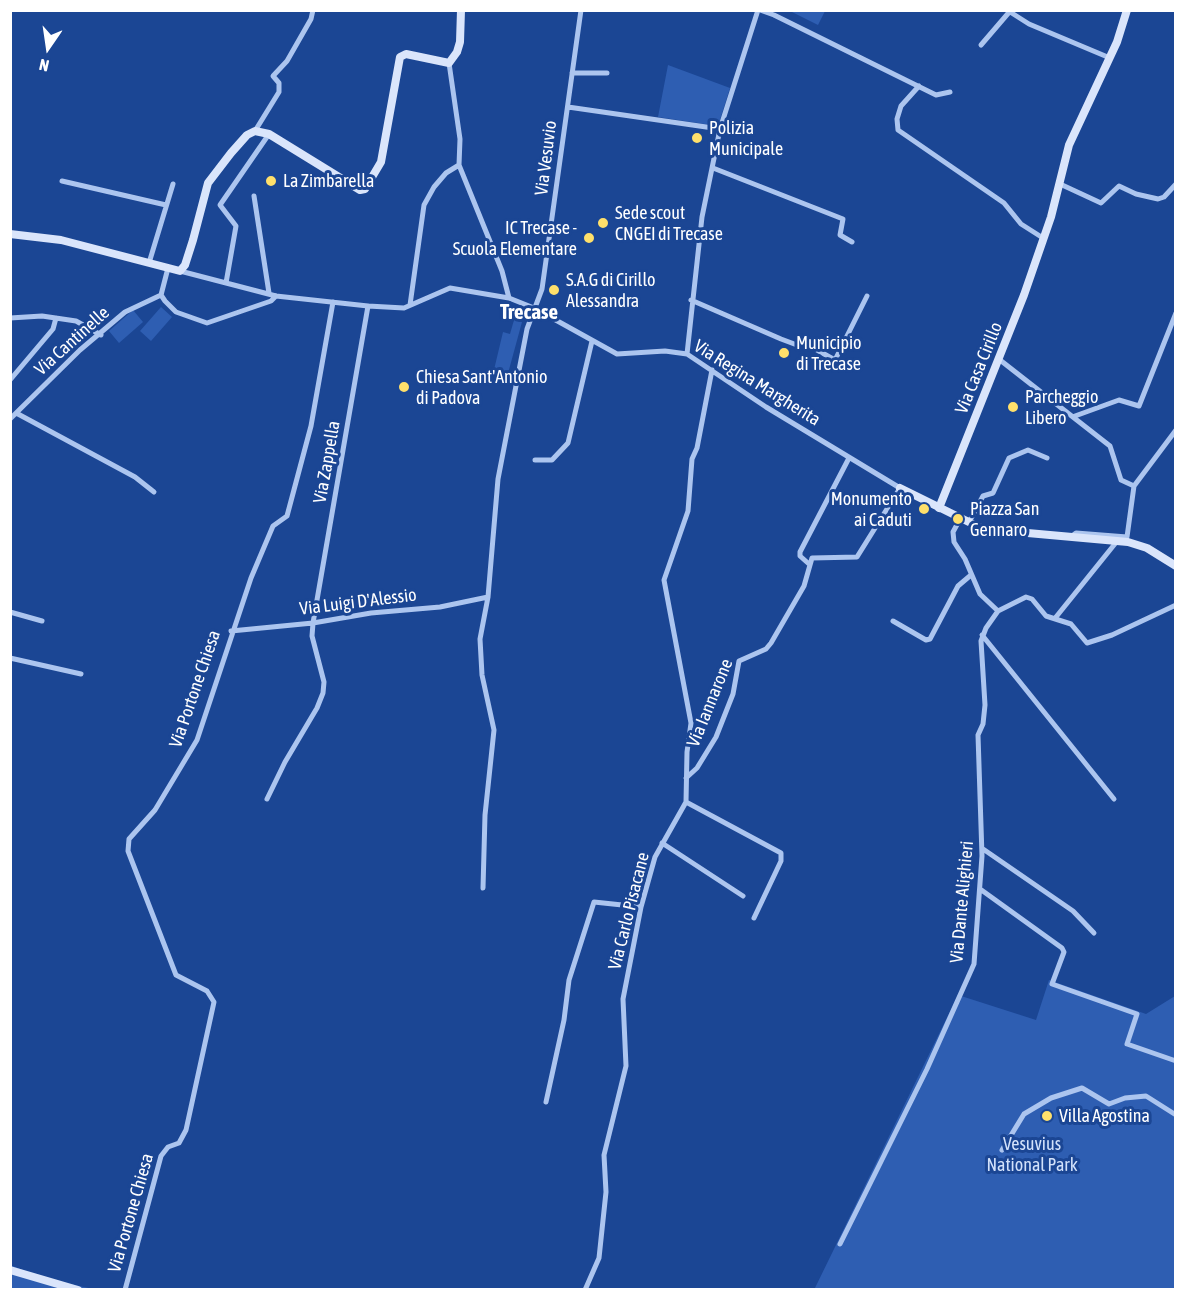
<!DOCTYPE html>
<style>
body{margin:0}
#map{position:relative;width:1186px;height:1300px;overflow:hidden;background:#1b4694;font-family:"Asap Condensed",sans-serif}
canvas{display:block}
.frame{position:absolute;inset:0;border:12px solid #fff;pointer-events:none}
.north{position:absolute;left:18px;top:18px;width:60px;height:60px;-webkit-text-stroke:4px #1b4694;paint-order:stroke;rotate:193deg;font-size:16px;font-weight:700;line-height:24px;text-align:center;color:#fff}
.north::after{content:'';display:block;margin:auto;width:21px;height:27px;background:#fff;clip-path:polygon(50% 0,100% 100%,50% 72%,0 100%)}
</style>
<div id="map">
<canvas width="1186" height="1300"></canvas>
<div class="frame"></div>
<div class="north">N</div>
</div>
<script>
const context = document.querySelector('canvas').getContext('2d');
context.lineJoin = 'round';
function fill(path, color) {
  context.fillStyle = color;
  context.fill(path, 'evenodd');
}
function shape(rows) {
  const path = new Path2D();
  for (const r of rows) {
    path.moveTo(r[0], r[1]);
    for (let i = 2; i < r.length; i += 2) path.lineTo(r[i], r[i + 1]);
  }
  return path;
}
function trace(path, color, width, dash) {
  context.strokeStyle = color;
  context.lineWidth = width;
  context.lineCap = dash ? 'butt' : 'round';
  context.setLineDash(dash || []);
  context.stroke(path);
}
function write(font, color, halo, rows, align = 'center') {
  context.font = font + ' "Asap Condensed",sans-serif';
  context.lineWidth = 6;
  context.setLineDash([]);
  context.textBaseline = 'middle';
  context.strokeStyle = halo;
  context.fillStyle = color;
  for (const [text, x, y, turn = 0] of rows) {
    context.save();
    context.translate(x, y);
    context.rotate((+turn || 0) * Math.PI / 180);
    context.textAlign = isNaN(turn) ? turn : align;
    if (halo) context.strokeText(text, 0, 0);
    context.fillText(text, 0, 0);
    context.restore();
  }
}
fill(shape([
 [790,11,825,10,825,11,818,25],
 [668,65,730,88,718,126,658,117],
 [161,307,172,317,151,341,140,331],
 [133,310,143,322,119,343,109,331],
 [514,320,522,322,507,377,493,374,503,332,510,334],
 [1049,980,1146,1014,1175,996,1175,1289,814,1290,958,995,1036,1020],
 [10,1265,43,1278,93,1289,11,1289]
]), '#2e5eb2');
trace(shape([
 [760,10,774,15,936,95,950,92],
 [1007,10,1029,24,1110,58],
 [981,45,1011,10],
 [449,63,460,139,459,165,502,271,509,298],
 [572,73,607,73],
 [919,86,901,106,897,119,898,130,1004,203,1021,224,1043,238],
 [568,107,720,129],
 [255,131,279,92,279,83,273,76,287,61,311,19,313,10],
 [713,168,843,219,840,235,852,242],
 [62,181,166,205],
 [1060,184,1101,203,1119,186,1136,194,1158,199,1164,197,1176,184],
 [254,196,269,293],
 [149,263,173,184],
 [168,268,161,295,165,301,176,312,207,323,271,301,276,296],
 [180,271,276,296,368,306,404,308,450,288,509,298,534,308,617,354,665,351,687,354,766,407,900,488,857,557,812,558,804,586,771,643,766,649,739,661,733,694,716,737,697,768,686,778],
 [226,283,236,226,220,205,269,134],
 [691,300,781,339,797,345,808,345,835,360,867,296],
 [410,305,424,205,434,187,446,173,459,165],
 [10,318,42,316,76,321,101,335],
 [687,354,702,217,720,129,758,10],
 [1000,360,1110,446,1121,480,1134,486],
 [10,380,53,329,56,318],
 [18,414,135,477,154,492],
 [1075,416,1119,400,1139,406,1176,313],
 [10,419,80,350,125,312,161,295],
 [535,460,552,460,568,443,592,341],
 [960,519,953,532,954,542,965,559,980,594,998,611],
 [969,522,983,496,993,493,1009,458,1028,450,1047,458],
 [1072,536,1076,533,1127,537,1134,486,1176,430],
 [809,564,800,556,800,552,849,458],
 [998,611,1026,597,1032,599,1046,616,1071,624,1087,643,1112,635,1176,605],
 [10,612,42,621],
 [1056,617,1118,540],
 [893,621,926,640,930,639,958,586,971,575],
 [231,631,313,623,371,613,440,607,488,597],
 [982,635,1114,799],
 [10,658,81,674],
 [267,799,285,762,317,708,323,693,324,682,312,636,313,623,368,306],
 [686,802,781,853,781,861,754,918],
 [662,843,743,896],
 [983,849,1073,911,1094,933],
 [483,888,485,815,494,730,482,675,480,639,488,597,498,479,527,329,542,289,581,10],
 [980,889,1062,948,1064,952,1052,984,1137,1014,1127,1044,1176,1061],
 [546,1102,564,1020,569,980,594,902,641,907],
 [1002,1150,1024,1114,1051,1098,1082,1088,1109,1104,1125,1098,1146,1096,1176,1115],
 [840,1244,927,1069,974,964,982,856,978,735,983,724,985,705,981,641,986,628,998,611],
 [125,1290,161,1156,168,1147,179,1143,186,1130,214,1002,207,991,176,975,128,851,129,839,155,810,197,740,251,578,273,526,287,516,311,426,333,302],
 [585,1290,599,1258,606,1192,604,1155,626,1066,623,999,641,907,655,857,686,802,687,752,691,723,664,580,688,511,692,459,697,448,712,370]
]), '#acc5ef', 5);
trace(shape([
 [10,234,61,240,180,271,185,265,193,240,208,183,231,153,247,135,255,131,269,134,360,190,365,189,381,162,400,57,406,54,449,63,457,52,460,42,461,10],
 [900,488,983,529,1128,542,1147,548,1176,566],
 [939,508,1024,295,1051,217,1069,145,1117,42,1127,10],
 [10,1270,78,1290]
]), '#dae5fb', 8);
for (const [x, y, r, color] of [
 [697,138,6,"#ffe06b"],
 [271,181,6,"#ffe06b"],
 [603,223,6,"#ffe06b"],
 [589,238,6,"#ffe06b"],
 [554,290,6,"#ffe06b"],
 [784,353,6,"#ffe06b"],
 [404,387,6,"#ffe06b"],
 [1013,407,6,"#ffe06b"],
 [924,509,6,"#ffe06b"],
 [958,519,6,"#ffe06b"],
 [1047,1116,6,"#ffe06b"]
]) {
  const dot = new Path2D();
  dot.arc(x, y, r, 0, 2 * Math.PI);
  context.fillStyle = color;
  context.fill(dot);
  trace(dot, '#1b4694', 2);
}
write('18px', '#fff', '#1b4694', [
 ["Polizia",709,128],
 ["Municipale",709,149],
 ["La Zimbarella",283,181],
 ["Sede scout",615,213],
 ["CNGEI di Trecase",615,234],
 ["IC Trecase -",577,228,"right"],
 ["Scuola Elementare",577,249,"right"],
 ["S.A.G di Cirillo",566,280],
 ["Alessandra",566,301],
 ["Municipio",796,343],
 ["di Trecase",796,364],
 ["Chiesa Sant'Antonio",416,377],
 ["di Padova",416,398],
 ["Parcheggio",1025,397],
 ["Libero",1025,418],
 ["Monumento",912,499,"right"],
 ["ai Caduti",912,520,"right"],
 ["Piazza San",970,509],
 ["Gennaro",970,530],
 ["Villa Agostina",1059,1116]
], 'left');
write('18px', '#fff', '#1b4694', [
 ["Via Vesuvio",546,158,-83],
 ["Via Cantinelle",72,341,-42],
 ["Via Casa Cirillo",979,368,-68],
 ["Via Regina Margherita",757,383,32],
 ["Via Zappella",327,462,-80],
 ["Via Luigi D'Alessio",358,602,-7],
 ["Via Portone Chiesa",195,689,-71],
 ["Via Iannarone",710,703,-68],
 ["Via Dante Alighieri",962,902,-85],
 ["Via Carlo Pisacane",629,911,-76],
 ["Via Portone Chiesa",131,1213,-74]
]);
write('18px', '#d3e2fb', '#1b4694', [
 ["Vesuvius",1032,1144],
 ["National Park",1032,1165]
]);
write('bold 21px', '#fff', '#1b4694', [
 ["Trecase",529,312]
]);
</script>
